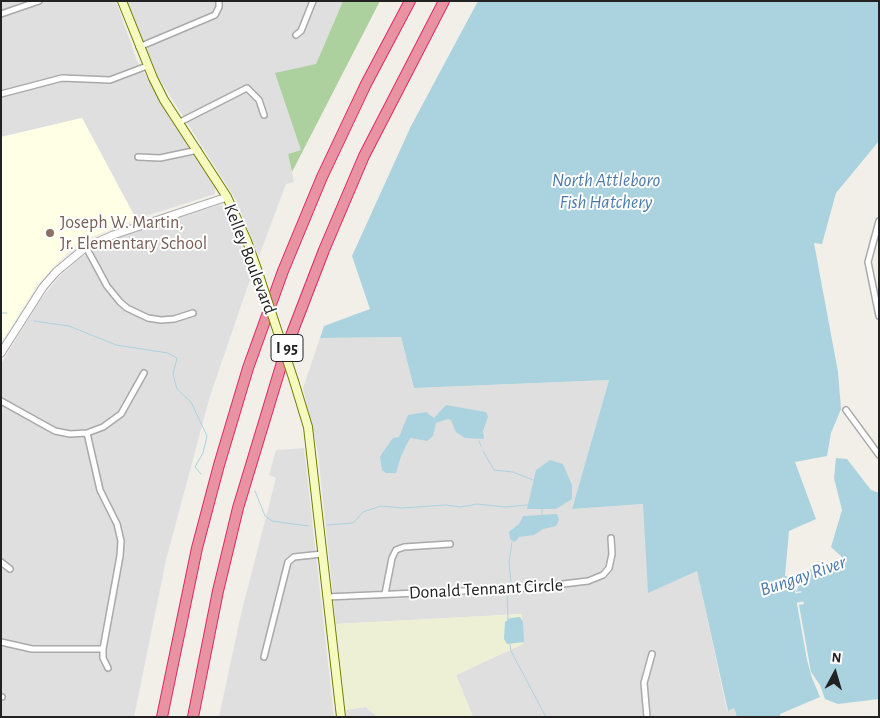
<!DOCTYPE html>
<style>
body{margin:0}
#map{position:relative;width:880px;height:718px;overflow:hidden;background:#f2efe9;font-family:"Alegreya Sans",sans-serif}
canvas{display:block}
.frame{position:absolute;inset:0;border:2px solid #222;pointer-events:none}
.north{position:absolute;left:810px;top:648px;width:50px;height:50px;-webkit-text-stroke:4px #fff;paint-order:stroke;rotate:6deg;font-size:14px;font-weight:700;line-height:20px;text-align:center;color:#222}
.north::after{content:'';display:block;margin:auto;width:18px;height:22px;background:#222;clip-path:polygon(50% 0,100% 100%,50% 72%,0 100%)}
</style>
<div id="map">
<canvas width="880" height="718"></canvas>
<div class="frame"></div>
<div class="north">N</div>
</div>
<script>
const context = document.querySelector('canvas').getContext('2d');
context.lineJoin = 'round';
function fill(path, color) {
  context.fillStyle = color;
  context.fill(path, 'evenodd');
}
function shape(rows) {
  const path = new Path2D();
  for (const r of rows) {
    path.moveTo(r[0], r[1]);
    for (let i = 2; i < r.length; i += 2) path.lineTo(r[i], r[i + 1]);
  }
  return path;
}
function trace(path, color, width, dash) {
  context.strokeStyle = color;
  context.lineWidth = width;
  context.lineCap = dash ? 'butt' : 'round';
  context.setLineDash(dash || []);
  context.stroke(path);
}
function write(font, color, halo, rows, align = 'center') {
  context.font = font + ' "Alegreya Sans",sans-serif';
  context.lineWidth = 4;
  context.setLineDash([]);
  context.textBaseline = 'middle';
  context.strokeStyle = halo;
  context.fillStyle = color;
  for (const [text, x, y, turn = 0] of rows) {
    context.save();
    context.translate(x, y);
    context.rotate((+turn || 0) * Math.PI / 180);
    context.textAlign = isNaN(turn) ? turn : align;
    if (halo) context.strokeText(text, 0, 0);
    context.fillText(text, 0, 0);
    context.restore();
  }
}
fill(shape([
 [1,1,116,1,137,61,215,188,215,194,136,219,82,118,1,137],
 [127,1,343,1,316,64,301,150,288,154,294,182,286,184,259,256,236,200,155,72],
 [219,205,226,207,228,210,252,274,210,396,166,560,134,717,1,717,1,364,40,300,58,278,80,258,116,237],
 [401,337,414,388,609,380,572,509,643,504,697,570,727,711,734,708,737,717,473,717,456,675,523,644,521,614,336,624,318,453,303,388,320,338],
 [304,448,334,717,219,717,241,614,276,478,269,475,276,450],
 [366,707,378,717,346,717,345,710]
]), '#e0dfdf');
fill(shape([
 [82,118,136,219,88,238,68,252,37,285,1,343,1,137]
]), '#ffffe5');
fill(shape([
 [522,614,523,644,456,675,473,717,378,717,366,707,345,710,336,624]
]), '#eef0d5');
fill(shape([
 [343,1,380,1,292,172,288,154,301,150,275,73,316,64]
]), '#add19e');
fill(shape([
 [478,1,879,1,879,141,836,193,822,244,814,243,838,372,841,409,831,433,827,456,795,462,816,519,789,531,785,576,798,579,795,593,807,660,812,678,820,697,780,714,780,717,737,717,734,708,728,711,697,571,648,593,643,504,572,509,609,380,414,388,401,337,320,338,324,326,370,309,352,256,411,126],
 [446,405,486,412,488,417,483,431,484,439,465,438,456,432,451,420,448,419,436,423,433,436,427,441,411,438,409,440,401,456,396,473,386,473,382,470,380,457,383,452,393,438,399,437,408,415,426,412,434,418],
 [836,458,847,459,871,490,879,493,879,699,838,704,825,699,820,685,811,672,799,605,804,604,801,591,796,592,804,573,819,565,834,567,840,564,841,556,831,547,842,510,834,478],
 [550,460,563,464,572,485,572,499,556,509,527,509,536,470],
 [557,514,559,520,556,526,543,529,534,535,519,537,515,542,510,539,509,532,519,524,523,516],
 [520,617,523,622,524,642,507,644,504,639,505,622,510,618]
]), '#aad3df');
trace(shape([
 [1,313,7,313],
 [34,321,69,326,116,345,168,353,177,358,173,374,177,389,191,402,207,436,203,453,195,467,201,474],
 [479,441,481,446],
 [483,451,494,470,513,472,533,480],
 [255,491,265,516,272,521,308,526],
 [542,507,542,516],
 [327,525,353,523,363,512,381,506,402,508,446,505,461,507,477,504,505,507,528,505],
 [511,582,509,562,512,542],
 [507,593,508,620],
 [510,644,511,651,546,717]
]), '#aad3df', 1);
trace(shape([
 [786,600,802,597]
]), '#aad3df', 9);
const minor = shape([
 [1,14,39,1],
 [296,35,301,31,313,1],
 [139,47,215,15,219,7,219,1],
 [1,94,62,78,110,80,147,66],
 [180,122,247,88,259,100,264,115],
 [138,157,160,158,198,150],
 [879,221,868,262,879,316],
 [86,247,107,286,120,302,127,308,148,318,161,320,174,319,193,313],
 [1,401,55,431,70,434,87,433,103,427,121,414,144,373],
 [846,410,879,455],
 [87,433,100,490,117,524,121,541,120,556,103,649,103,658,108,668],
 [1,562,10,569],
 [385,594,392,558,396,550,404,547,450,544],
 [327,597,529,588,588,581,603,575,609,568,612,554,611,538],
 [1,642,32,649,103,649],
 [264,657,288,562,294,557,322,554],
 [1,697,2,697],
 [647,717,644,683,652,654]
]);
const tertiary = shape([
 [1,353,43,287,56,272,86,247,113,235,227,197]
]);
const secondary = shape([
 [122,1,153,78,164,100,227,197,247,241,258,272],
 [294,381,308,427,341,717]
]);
const motorway = shape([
 [162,717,197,548,219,465,248,368,283,271,322,177,366,84,410,1],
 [193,717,218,591,238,508,287,346,324,250,364,156,444,1]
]);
trace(minor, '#a9a9a9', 8);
trace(tertiary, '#a9a9a9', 9);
trace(secondary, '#707d05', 10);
trace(motorway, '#dc2a67', 12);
trace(minor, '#fff', 5);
trace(tertiary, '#fff', 7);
trace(secondary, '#f7fabf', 8);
trace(motorway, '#e892a2', 10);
const secondaryBridge = shape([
 [258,272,294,381]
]);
trace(secondaryBridge, '#707d05', 10, []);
trace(secondaryBridge, '#f7fabf', 8);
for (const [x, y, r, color] of [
 [50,233,5,"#8d6e63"]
]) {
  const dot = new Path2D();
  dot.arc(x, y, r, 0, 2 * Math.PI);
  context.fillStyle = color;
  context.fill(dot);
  trace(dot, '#fff', 2);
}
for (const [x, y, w] of [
 [287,348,32]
]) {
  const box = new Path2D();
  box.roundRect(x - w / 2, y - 13.5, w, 27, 4);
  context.fillStyle = '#fff';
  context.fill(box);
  trace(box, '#222', 1);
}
write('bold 16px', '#222', null, [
 ["I 95",287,348]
]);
write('18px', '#785e54', '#fff', [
 ["Joseph W. Martin,",60,223],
 ["Jr. Elementary School",60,244]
], 'left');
write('18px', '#222', '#fff', [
 ["Kelley Boulevard",250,259,69],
 ["Donald Tennant Circle",486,589,-3]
]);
write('italic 19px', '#4a7aab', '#fff', [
 ["North Attleboro",606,180],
 ["Fish Hatchery",606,202],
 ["Bungay River",803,576,-19]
]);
</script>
